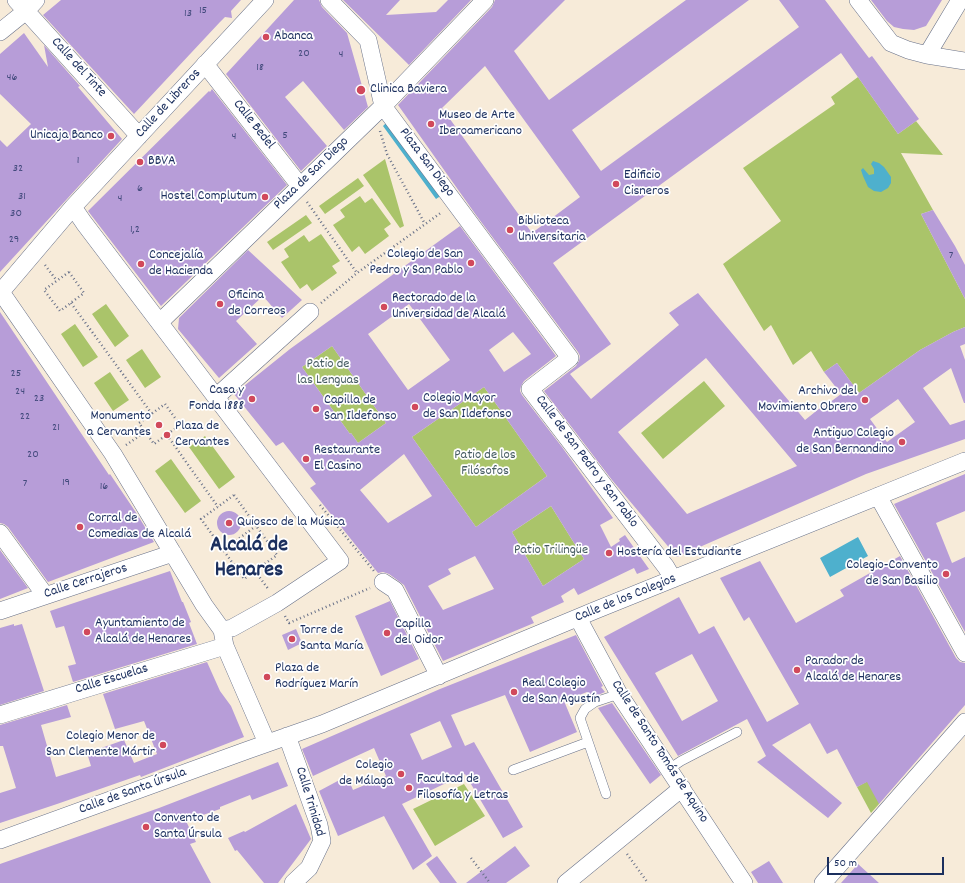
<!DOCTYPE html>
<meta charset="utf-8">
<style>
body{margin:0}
#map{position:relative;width:965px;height:883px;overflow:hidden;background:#f7ebd9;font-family:Dekko,sans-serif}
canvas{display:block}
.scale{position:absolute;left:827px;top:857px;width:117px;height:18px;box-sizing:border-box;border:2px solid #1b2f5e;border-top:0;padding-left:5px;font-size:12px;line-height:14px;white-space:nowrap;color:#1b2f5e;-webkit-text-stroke:3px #fff;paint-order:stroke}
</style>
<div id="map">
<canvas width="965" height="883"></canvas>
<div class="scale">50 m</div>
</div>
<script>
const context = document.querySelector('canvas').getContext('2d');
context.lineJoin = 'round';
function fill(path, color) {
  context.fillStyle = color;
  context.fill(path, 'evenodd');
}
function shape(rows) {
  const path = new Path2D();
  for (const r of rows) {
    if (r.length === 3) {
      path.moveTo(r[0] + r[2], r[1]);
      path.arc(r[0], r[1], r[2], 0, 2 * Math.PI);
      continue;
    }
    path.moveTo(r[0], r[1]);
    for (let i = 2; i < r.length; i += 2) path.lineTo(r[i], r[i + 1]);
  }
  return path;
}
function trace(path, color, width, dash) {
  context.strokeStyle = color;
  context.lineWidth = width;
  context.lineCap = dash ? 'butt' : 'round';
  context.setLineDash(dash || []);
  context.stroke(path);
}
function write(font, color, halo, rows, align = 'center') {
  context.font = font + ' Dekko,sans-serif';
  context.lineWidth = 3.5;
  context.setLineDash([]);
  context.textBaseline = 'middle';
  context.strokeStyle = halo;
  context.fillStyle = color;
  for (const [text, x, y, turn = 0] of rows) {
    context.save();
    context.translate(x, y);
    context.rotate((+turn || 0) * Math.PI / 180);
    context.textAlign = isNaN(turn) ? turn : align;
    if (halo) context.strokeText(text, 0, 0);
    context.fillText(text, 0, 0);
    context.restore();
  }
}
fill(shape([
 [858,77,898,134,916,121,943,155,901,153,933,210,921,214,965,299,965,327,953,332,920,350,859,393,837,363,824,372,811,351,793,365,771,325,764,331,723,264,781,221,743,168,835,104,831,97],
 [385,159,404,226,400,228,363,175],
 [358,178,364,186,325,214,319,206],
 [360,196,365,203,372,198,391,224,384,229,389,236,365,254,359,246,352,252,333,225,345,217,340,210],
 [306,215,312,223,273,250,267,242],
 [321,234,340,261,332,266,337,273,312,291,307,284,300,289,281,262,289,257,284,249,304,235,309,242],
 [106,304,129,336,115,347,92,314],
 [75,324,98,357,83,367,61,334],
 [332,346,386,423,358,443,351,433,350,434,302,367],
 [142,349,161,377,145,388,126,360],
 [110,372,129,400,113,411,94,383],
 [704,381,725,406,663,459,641,433],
 [484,387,547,476,476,527,412,437],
 [205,436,235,477,219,489,189,447],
 [171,459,201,501,185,513,155,471],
 [551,506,584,559,543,586,512,532],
 [882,773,879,804,871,813,857,787],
 [464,784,485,816,435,846,413,809]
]), '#aac46a');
fill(shape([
 [388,121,442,195,436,199,383,126],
 [873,161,879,163,884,167,891,177,891,183,888,188,881,192,874,191,868,187,863,176,861,170,863,168,869,175,874,174,874,169,871,164],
 [858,537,868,556,830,577,820,558]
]), '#4eb0cd');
fill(shape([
 [61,0,241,0,231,11,232,18,225,17,220,22,134,114,43,15],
 [294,0,319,0,322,7,347,33,368,107,344,130,303,81,285,97,327,146,301,171,226,74],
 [343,0,400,0,386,15,436,12,448,0,471,0,409,65],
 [495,0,565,0,514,51,549,100,686,0,749,0,572,130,601,171,799,27,779,0,825,0,869,58,872,56,919,119,898,134,841,53,553,263,611,344,570,374,591,399,679,325,669,313,698,293,805,420,820,408,821,409,841,394,824,372,837,363,859,393,920,350,953,332,965,327,965,344,960,346,965,360,965,403,964,403,951,368,923,388,950,425,965,420,965,439,866,474,677,557,612,480,544,391,576,366,579,361,580,356,578,352,476,215,398,105,492,7],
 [485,66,580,197,532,233,442,108],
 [706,358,797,466,687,514,618,432],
 [898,399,915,422,887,442,870,419],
 [871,0,942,0,926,26,914,30,903,29,894,27,887,21],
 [24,33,48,67,44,45,80,86,78,87,122,139,0,272,0,140,7,147,31,124,0,94,0,54],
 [212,89,287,185,161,306,88,211,209,91,210,92],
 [933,210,955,246,965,265,965,299,921,214],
 [460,226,556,356,524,381,521,386,520,391,522,395,562,447,613,518,600,525,611,547,620,541,619,539,625,535,649,569,637,574,634,568,578,595,574,588,561,596,564,602,531,617,534,623,443,661,404,585,389,574,383,572,378,573,310,488,316,484,283,442,276,446,234,394,290,349],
 [409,304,450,360,408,390,368,334],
 [513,332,531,354,504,372,489,350],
 [332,346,386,423,358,443,351,433,350,434,302,367],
 [484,387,547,476,476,527,412,437],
 [404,454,432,496,388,523,360,490],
 [551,506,584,559,543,586,512,532],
 [475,556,494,589,443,610,428,586,451,574,448,569],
 [248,250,302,300,282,318,263,296,236,321,257,344,219,378,178,329,179,318],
 [0,312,109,475,110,474,137,514,154,542,48,582,8,527,4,524,0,523],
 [965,474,965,511,936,523,952,563,965,557,965,632,894,504],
 [229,523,12],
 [0,550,28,588,0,599],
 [900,556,956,658,960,662,965,663,965,705,879,804,867,782,857,787,837,749,827,754,810,723,772,745,842,803,828,818,757,762,766,756,747,719,678,756,604,637,679,597,699,634,714,626,767,722,799,704,749,617,744,621,720,578,760,561,796,623,844,596,840,590],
 [692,654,718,701,682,721,655,673],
 [170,571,182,602,183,602,191,622,189,623,197,644,73,682,68,666,76,664,64,626,56,628,50,611],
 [390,601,419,659,381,676,355,616],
 [14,624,14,626,22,624,44,691,0,705,0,628],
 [296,629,302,643,288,650,282,635],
 [576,635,603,686,601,687,605,692,591,698,587,692,564,701,577,732,530,752,505,695,451,715,465,746,474,742,523,827,503,838,465,774,402,804,432,856,413,870,384,816,338,836,319,791,347,776,353,790,386,776,374,748,313,776,302,749,440,689],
 [440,721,452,747,422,760,410,734],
 [207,662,220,691,231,706,244,737,141,777,140,775,57,804,0,823,0,793,16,788,3,746,0,746,0,725,67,705,71,717,41,725,56,777,91,766,87,753,124,740,134,763,157,754,144,721,115,729,103,694],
 [612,703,661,775,650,784,598,708],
 [278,762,288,786,252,800,250,795,220,807,220,809,186,821,196,842,190,844,211,883,0,883,0,864,159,808],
 [296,804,311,839,278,883,264,883,237,850,235,851,228,838,244,831,245,832],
 [515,846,530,866,506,883,466,883],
 [437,856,457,883,440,883,426,864],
 [769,861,783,883,758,883,751,872],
 [858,864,879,883,841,883]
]), '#b79dd8');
const lane = shape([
 [669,769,681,761,737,732],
 [513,770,588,742],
 [606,794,580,718,585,709,595,702,619,694]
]);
const street = shape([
 [16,0,139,136],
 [329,0,368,40,383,106,570,358,530,389,666,567,673,579],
 [858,0,891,43,908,50,927,55,965,61],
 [0,32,26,11,36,0],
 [927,55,960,0],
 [205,64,300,186],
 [73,207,84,223,340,561,277,603,232,628,222,630],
 [1,292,113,454,204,605,222,630,225,646,267,743],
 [0,293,73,207,265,0],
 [160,322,383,106,485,0],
 [216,397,310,312],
 [878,496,965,653],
 [0,533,45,595],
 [383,582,395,590,439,676],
 [0,611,173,553],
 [578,618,619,694,744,883],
 [0,715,225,646],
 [287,736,319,825,322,841,309,868,293,883],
 [0,840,248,750,322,724,596,610,965,461],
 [566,883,682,788],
 [823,883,965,722]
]);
trace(lane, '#687189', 10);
trace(street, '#687189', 18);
trace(shape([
 [380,131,387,154,425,224],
 [307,202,357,273],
 [45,265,57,281],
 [69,272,84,293,60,311,44,290,69,272],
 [71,303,152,414],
 [321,303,357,273,442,212],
 [165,404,180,425,154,444,139,423,165,404],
 [167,435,218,507],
 [126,445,145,432],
 [234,495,277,555,244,579,201,519,234,495],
 [320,505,374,571],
 [223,550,256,526],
 [255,571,269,590],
 [285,616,289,623,370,588],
 [627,854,648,883],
 [471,858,490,883]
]), '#687189', 2.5, [1, 3]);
trace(lane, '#fff', 9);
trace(street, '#fff', 17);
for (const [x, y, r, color] of [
 [266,37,4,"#d1495b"],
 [361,90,5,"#d1495b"],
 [431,124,4,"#d1495b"],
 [111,136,4,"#d1495b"],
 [140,162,4,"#d1495b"],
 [616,184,4,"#d1495b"],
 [265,197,4,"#d1495b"],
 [510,230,4,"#d1495b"],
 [471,263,4,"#d1495b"],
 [141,264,4,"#d1495b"],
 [220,304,4,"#d1495b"],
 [384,307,4,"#d1495b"],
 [252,399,4,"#d1495b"],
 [865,400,4,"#d1495b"],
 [415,407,4,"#d1495b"],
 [316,409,4,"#d1495b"],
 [159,425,4,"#d1495b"],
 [167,435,4,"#d1495b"],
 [902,442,4,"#d1495b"],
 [306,459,4,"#d1495b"],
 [229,523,4,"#d1495b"],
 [80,527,4,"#d1495b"],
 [609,553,4,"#d1495b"],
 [946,574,4,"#d1495b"],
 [87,632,4,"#d1495b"],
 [387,633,4,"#d1495b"],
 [292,639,4,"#d1495b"],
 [797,670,4,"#d1495b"],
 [267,677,4,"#d1495b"],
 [514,692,4,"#d1495b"],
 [163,745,4,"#d1495b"],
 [401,774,4,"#d1495b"],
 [409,788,4,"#d1495b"],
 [146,827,4,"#d1495b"]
]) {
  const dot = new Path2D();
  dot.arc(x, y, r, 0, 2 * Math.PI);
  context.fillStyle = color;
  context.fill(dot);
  trace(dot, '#fff', 1.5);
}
write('12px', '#424a7c', null, [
 ["15",203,11],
 ["13",188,14],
 ["20",304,54],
 ["4",341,55],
 ["18",260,68],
 ["46",12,78],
 ["5",285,136],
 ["4",234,137],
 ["1",78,161],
 ["32",18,169],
 ["6",140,189],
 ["31",22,197],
 ["4",120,199],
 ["30",16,214],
 ["1,2",135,230],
 ["29",14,240],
 ["7",951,256],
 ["25",16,374],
 ["24",20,392],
 ["23",39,399],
 ["22",25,417],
 ["21",56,428],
 ["20",33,455],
 ["19",66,483],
 ["7",25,484],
 ["16",104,487]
]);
write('14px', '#1b2f5e', '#fff', [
 ["Abanca",274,37],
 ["Clinica Baviera",370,90],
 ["Museo de Arte",439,116],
 ["Iberoamericano",439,132],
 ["Unicaja Banco",103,136,"right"],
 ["BBVA",148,162],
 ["Edificio",624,176],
 ["Cisneros",624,192],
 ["Hostel Complutum",257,197,"right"],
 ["Biblioteca",518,222],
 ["Universitaria",518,238],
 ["Colegio de San",463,255,"right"],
 ["Pedro y San Pablo",463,271,"right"],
 ["Concejalía",149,256],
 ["de Hacienda",149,272],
 ["Oficina",228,296],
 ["de Correos",228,312],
 ["Rectorado de la",392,299],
 ["Universidad de Alcalá",392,315],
 ["Casa y",244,391,"right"],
 ["Fonda 1888",244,407,"right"],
 ["Archivo del",857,392,"right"],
 ["Movimiento Obrero",857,408,"right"],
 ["Colegio Mayor",423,399],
 ["de San Ildefonso",423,415],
 ["Capilla de",324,401],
 ["San Ildefonso",324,417],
 ["Monumento",151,417,"right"],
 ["a Cervantes",151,433,"right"],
 ["Plaza de",175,427],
 ["Cervantes",175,443],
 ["Antiguo Colegio",894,434,"right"],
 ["de San Bernandino",894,450,"right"],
 ["Restaurante",314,451],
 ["El Casino",314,467],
 ["Corral de",88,519],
 ["Comedias de Alcalá",88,535],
 ["Quiosco de la Música",237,523],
 ["Hostería del Estudiante",617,553],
 ["Colegio-Convento",938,566,"right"],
 ["de San Basilio",938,582,"right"],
 ["Ayuntamiento de",95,624],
 ["Alcalá de Henares",95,640],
 ["Capilla",395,625],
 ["del Oidor",395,641],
 ["Torre de",300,631],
 ["Santa María",300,647],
 ["Parador de",805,662],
 ["Alcalá de Henares",805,678],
 ["Plaza de",275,669],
 ["Rodríguez Marín",275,685],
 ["Real Colegio",522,684],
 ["de San Agustín",522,700],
 ["Colegio Menor de",155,737,"right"],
 ["San Clemente Mártir",155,753,"right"],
 ["Colegio",393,766,"right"],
 ["de Málaga",393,782,"right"],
 ["Facultad de",417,780],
 ["Filosofía y Letras",417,796],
 ["Convento de",154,819],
 ["Santa Úrsula",154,835]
], 'left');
write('14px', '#1b2f5e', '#fff', [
 ["Calle del Tinte",78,68,48],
 ["Calle de Libreros",169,104,-47],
 ["Calle Bedel",253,125,52],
 ["Plaza San Diego",426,163,53],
 ["Plaza de San Diego",312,174,-44],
 ["Calle de San Pedro y San Pablo",586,462,53],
 ["Calle Cerrajeros",86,582,-18],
 ["Calle de los Colegios",626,599,-22],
 ["Calle Escuelas",112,680,-17],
 ["Calle de Santo Tomás de Aquino",659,752,57],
 ["Calle de Santa Úrsula",133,792,-20],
 ["Calle Trinidad",309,802,73]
]);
write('14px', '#465c62', '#fff', [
 ["Patio de",328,365],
 ["las Lenguas",328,381],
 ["Patio de los",485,456],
 ["Filósofos",485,472],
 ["Patio Trilingüe",551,551]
]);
write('bold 22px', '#1b2f5e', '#fff', [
 ["Alcalá de",249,547],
 ["Henares",249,572]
]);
</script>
